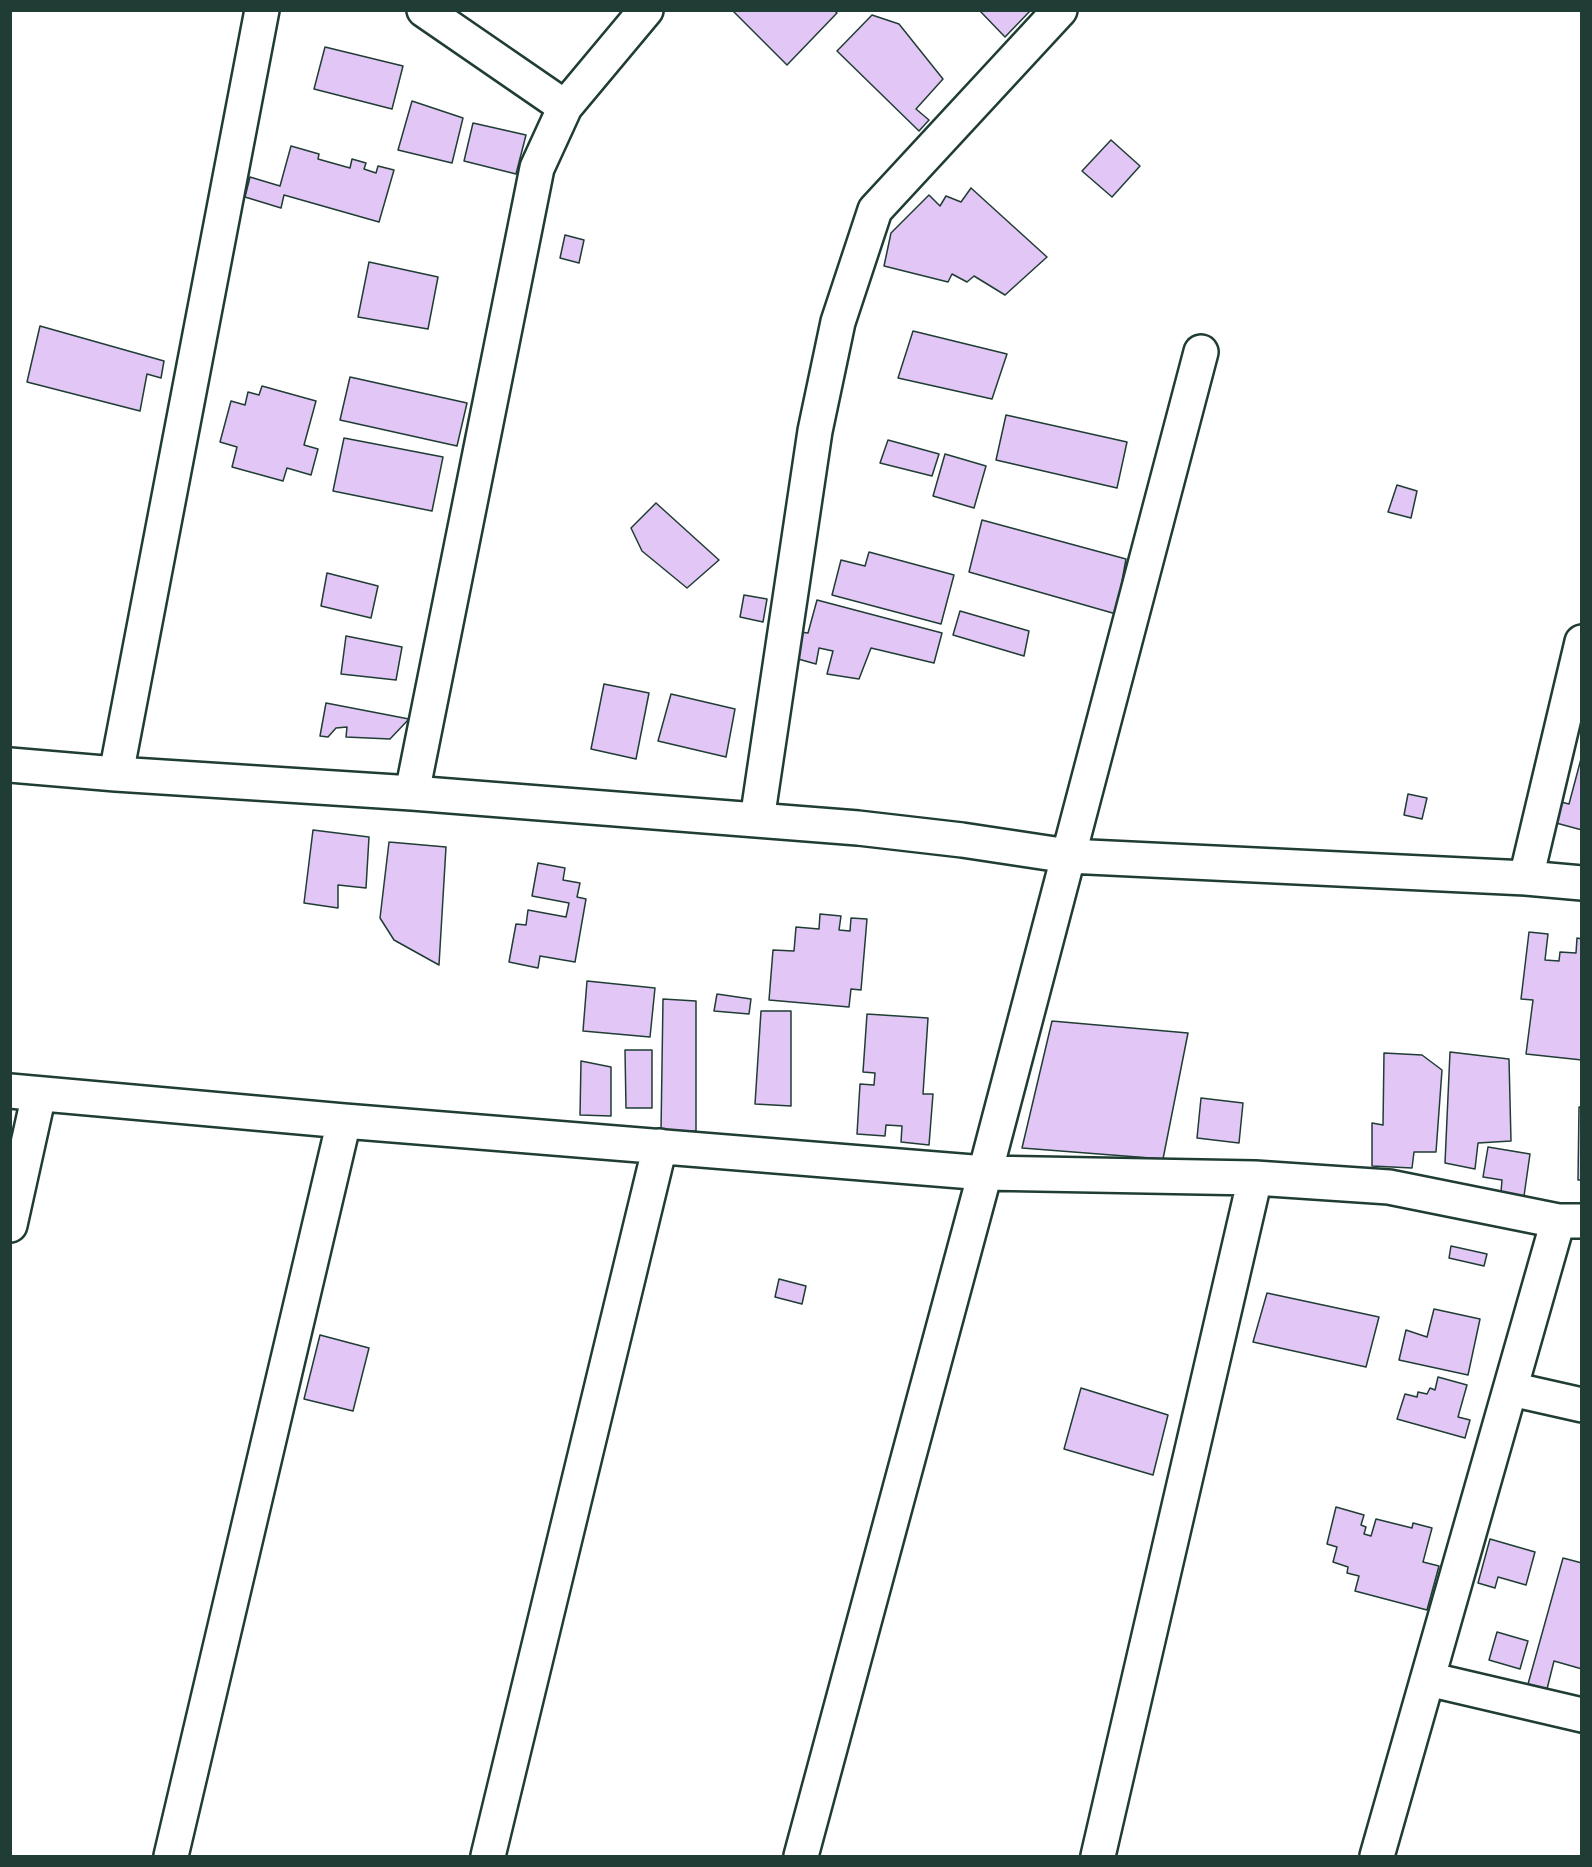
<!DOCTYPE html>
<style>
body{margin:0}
#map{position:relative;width:1592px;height:1867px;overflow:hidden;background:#fff;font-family:Mali,sans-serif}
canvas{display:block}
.frame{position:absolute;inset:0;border:12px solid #1f3d34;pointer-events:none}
</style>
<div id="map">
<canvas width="1592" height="1867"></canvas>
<div class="frame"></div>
</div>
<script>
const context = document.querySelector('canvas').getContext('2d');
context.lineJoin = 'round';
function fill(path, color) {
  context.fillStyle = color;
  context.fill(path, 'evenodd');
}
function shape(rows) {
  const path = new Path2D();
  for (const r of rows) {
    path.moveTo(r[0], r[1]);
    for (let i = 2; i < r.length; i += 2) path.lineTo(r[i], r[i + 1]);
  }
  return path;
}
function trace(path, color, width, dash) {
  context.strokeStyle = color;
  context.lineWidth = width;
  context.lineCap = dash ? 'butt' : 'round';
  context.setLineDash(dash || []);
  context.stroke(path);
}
const building = shape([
 [732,10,834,10,837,13,787,65,732,10],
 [979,10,1031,10,1005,37,979,10],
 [872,15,899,24,943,79,916,109,929,120,919,131,837,51,872,15],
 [325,47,403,66,392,109,314,89,325,47],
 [412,101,463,118,452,163,398,150,412,101],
 [473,123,526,135,516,174,464,161,473,123],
 [1111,140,1140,166,1112,197,1082,171,1111,140],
 [291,146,319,154,318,159,350,168,352,159,366,163,364,169,376,173,378,166,394,170,379,222,284,195,281,208,245,197,250,177,280,186,291,146],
 [971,188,1047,257,1005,295,974,276,967,282,952,274,948,282,884,266,891,233,929,195,940,206,946,196,961,202,971,188],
 [565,235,584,240,579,263,560,258,565,235],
 [369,262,438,277,428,329,358,317,369,262],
 [40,326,164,361,161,378,147,374,140,411,27,382,40,326],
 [913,331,1007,354,992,399,898,378,913,331],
 [350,377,467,403,457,446,340,420,350,377],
 [262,386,316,401,304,445,318,449,311,475,287,468,283,481,232,467,237,447,220,442,231,401,245,405,248,392,259,395,262,386],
 [1006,415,1127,442,1117,488,996,460,1006,415],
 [344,438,443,457,432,511,333,491,344,438],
 [888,440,939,454,932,476,880,463,888,440],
 [945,454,986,466,974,508,933,496,945,454],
 [1397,485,1417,491,1411,518,1388,512,1397,485],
 [656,503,719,560,687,588,642,551,631,528,656,503],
 [982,520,1126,559,1116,614,969,572,982,520],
 [869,552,954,575,941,624,832,595,841,560,865,566,869,552],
 [327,573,378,586,371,618,321,606,327,573],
 [744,595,767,599,763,622,740,617,744,595],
 [817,600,942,633,934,663,871,648,859,679,827,674,833,651,819,648,816,664,791,657,800,632,808,633,817,600],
 [960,611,1029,631,1024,656,953,635,960,611],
 [346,636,402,647,396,680,341,674,346,636],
 [604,684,649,693,636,759,591,749,604,684],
 [671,694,735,709,726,757,658,741,671,694],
 [326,703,409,719,390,739,346,737,347,727,336,728,328,737,320,736,326,703],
 [1582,755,1582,830,1556,823,1561,802,1569,804,1582,755],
 [1408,794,1427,798,1422,819,1404,815,1408,794],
 [313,830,369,837,366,888,338,885,338,908,304,903,313,830],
 [389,842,446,847,439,965,394,940,380,918,389,842],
 [538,863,565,868,563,880,580,883,577,897,586,899,575,962,540,956,538,968,509,962,516,924,526,925,528,910,566,917,569,903,532,896,538,863],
 [820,914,841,916,839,930,850,931,851,918,867,919,861,990,851,989,849,1007,769,1000,773,950,794,951,796,927,819,929,820,914],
 [1529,932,1548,934,1545,960,1559,961,1560,952,1576,953,1577,938,1582,939,1582,1060,1526,1054,1533,1000,1521,999,1529,932],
 [587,981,655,988,650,1037,583,1031,587,981],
 [717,994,751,999,749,1014,714,1011,717,994],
 [663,999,696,1001,696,1131,661,1131,663,999],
 [761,1011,791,1011,791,1106,755,1104,761,1011],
 [867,1014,928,1018,923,1094,933,1094,929,1145,901,1142,902,1126,886,1125,885,1136,857,1134,860,1084,874,1085,875,1073,863,1072,867,1014],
 [1052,1021,1188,1033,1163,1159,1022,1148,1052,1021],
 [625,1050,652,1050,652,1108,626,1108,625,1050],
 [1450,1052,1509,1059,1511,1141,1478,1143,1475,1169,1445,1163,1450,1052],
 [1384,1053,1422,1055,1442,1070,1436,1152,1414,1152,1412,1168,1372,1166,1372,1123,1383,1125,1384,1053],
 [581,1061,611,1067,611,1116,580,1115,581,1061],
 [1201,1098,1243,1103,1239,1143,1197,1138,1201,1098],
 [1579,1107,1582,1107,1582,1180,1578,1180,1579,1107],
 [1488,1147,1530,1154,1524,1196,1501,1192,1502,1180,1483,1177,1488,1147],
 [1451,1246,1487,1254,1484,1266,1449,1258,1451,1246],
 [779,1279,806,1286,802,1304,775,1297,779,1279],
 [1267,1293,1379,1317,1366,1367,1253,1342,1267,1293],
 [1434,1309,1480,1319,1468,1375,1399,1360,1406,1330,1427,1337,1434,1309],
 [320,1335,369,1348,353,1411,304,1399,320,1335],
 [1438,1377,1467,1385,1458,1417,1470,1420,1465,1438,1397,1419,1405,1394,1417,1397,1418,1392,1427,1394,1430,1388,1435,1390,1438,1377],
 [1081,1388,1168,1415,1153,1475,1064,1449,1081,1388],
 [1336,1507,1364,1515,1361,1525,1366,1527,1364,1534,1371,1536,1376,1519,1412,1528,1413,1523,1432,1528,1423,1562,1439,1566,1427,1610,1355,1591,1359,1576,1347,1573,1348,1567,1333,1562,1337,1547,1327,1544,1336,1507],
 [1490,1539,1535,1552,1526,1585,1498,1577,1495,1588,1478,1583,1490,1539],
 [1563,1558,1582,1563,1582,1669,1554,1661,1547,1689,1528,1684,1563,1558],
 [1497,1632,1528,1641,1520,1669,1489,1660,1497,1632]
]);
fill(building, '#e2c6f5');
trace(building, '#1f3d34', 1.5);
const minor = shape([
 [424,10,565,107],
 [10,765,116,774,412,793,858,828,962,840,1068,856,1526,878,1582,883],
 [116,774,262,10],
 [412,793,537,168,565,107,646,10],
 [757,820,815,431,838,322,875,210,1060,10],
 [1526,878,1582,642],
 [10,1091,344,1121,985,1173,1255,1178,1389,1187,1558,1221,1582,1221],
 [10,1225,39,1094],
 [1511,1389,1582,1405],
 [1428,1679,1582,1715],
 [171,1856,344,1121],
 [488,1856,660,1146],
 [801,1856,985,1173,1201,352],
 [1098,1856,1255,1178],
 [1377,1856,1558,1221]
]);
trace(minor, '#1f3d34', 38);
trace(minor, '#fff', 33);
</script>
